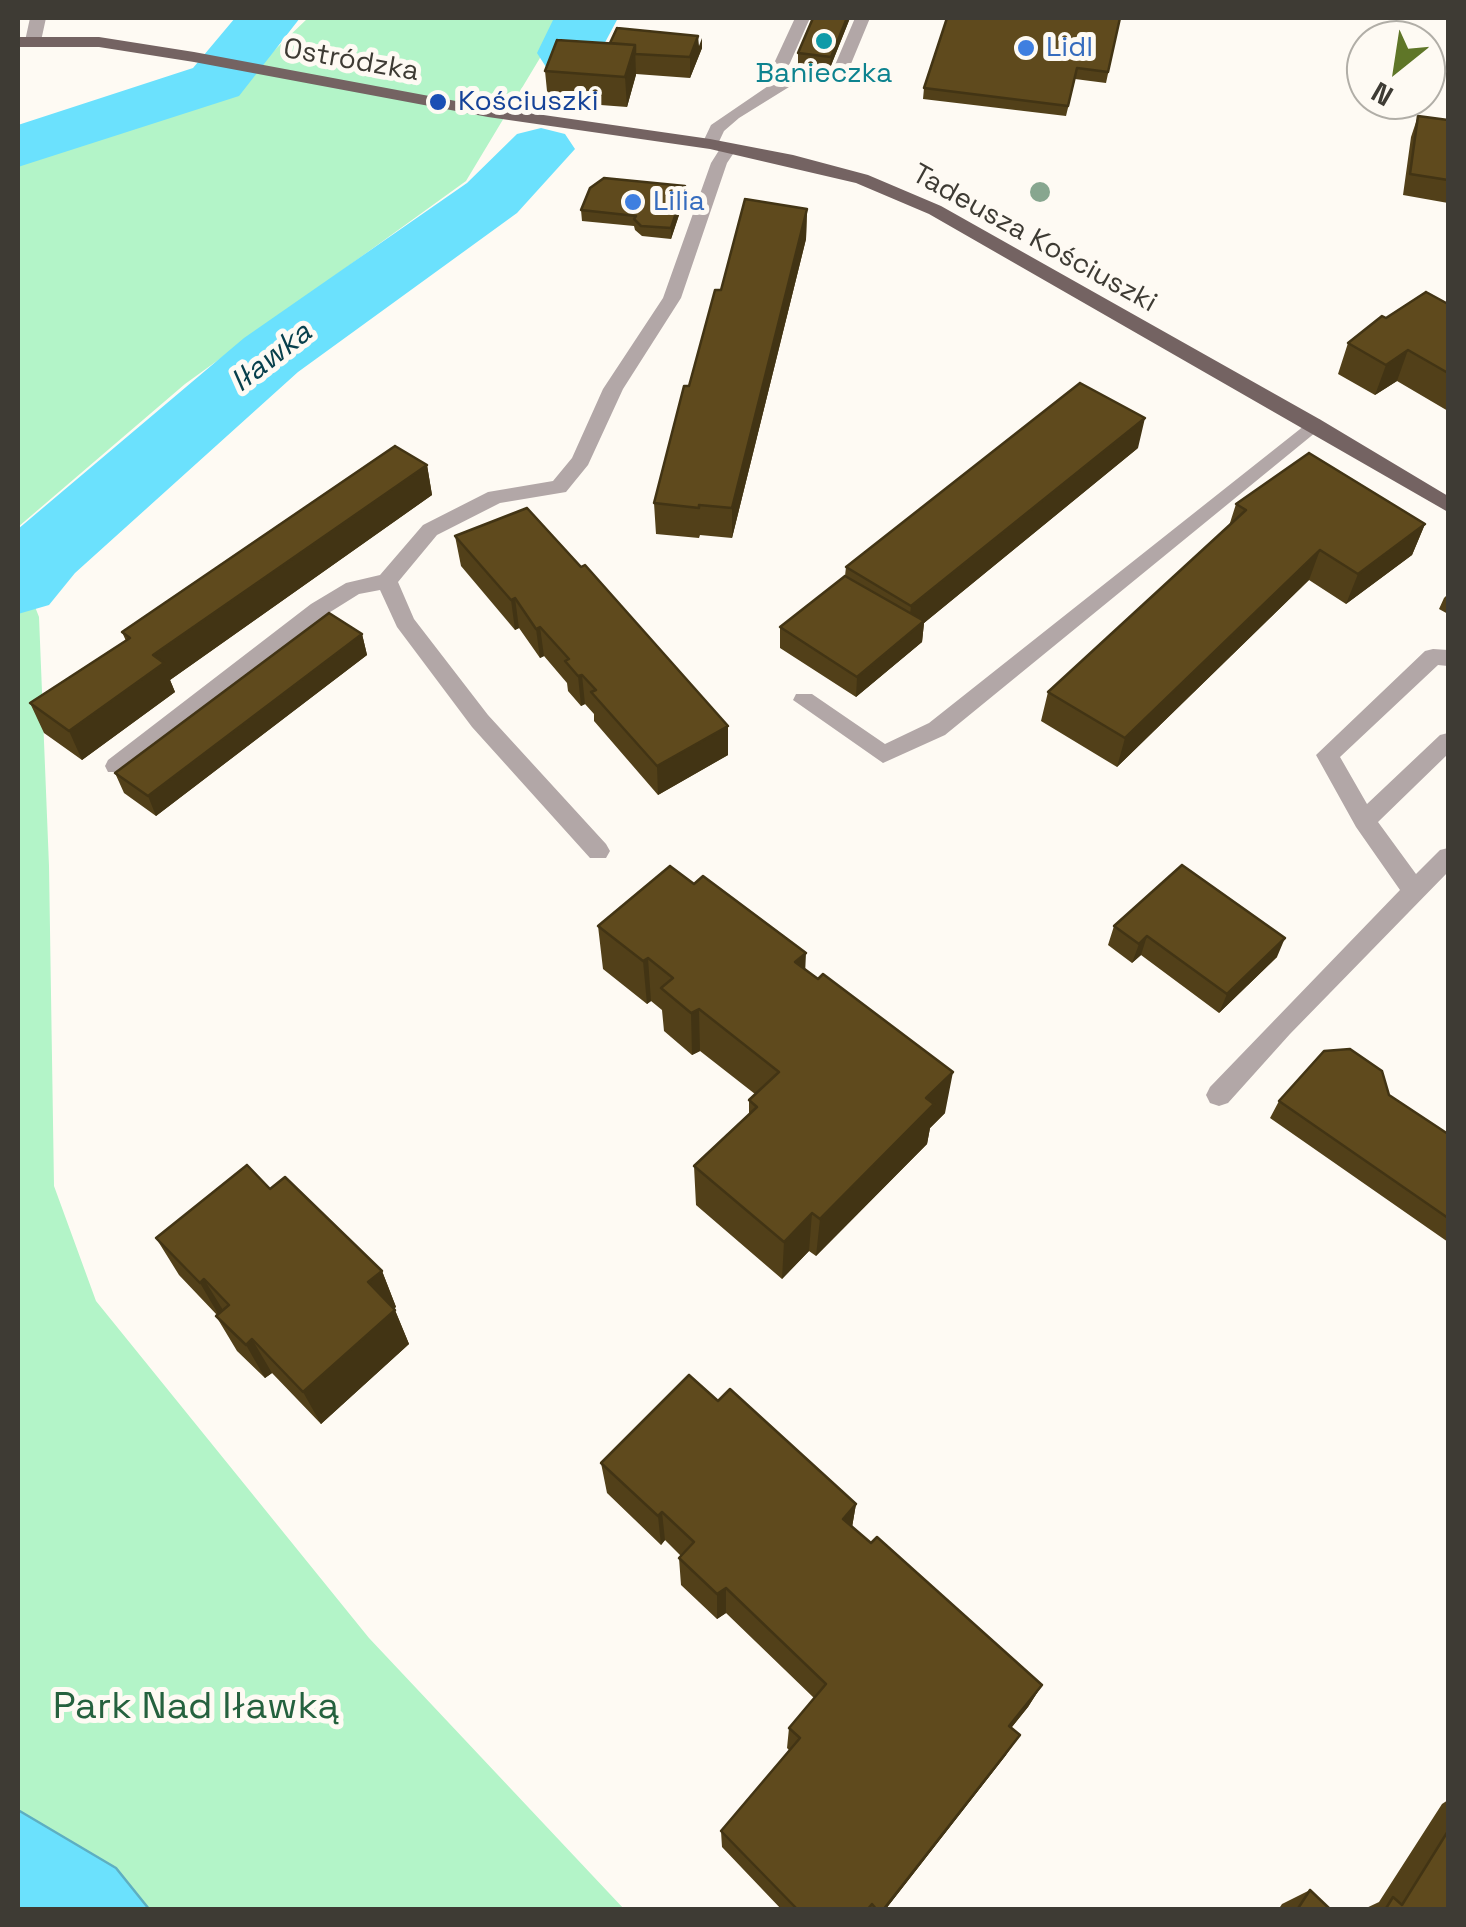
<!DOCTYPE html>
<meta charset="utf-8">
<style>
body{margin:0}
#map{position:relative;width:1466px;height:1927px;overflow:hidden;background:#fefaf3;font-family:"Space Grotesk",sans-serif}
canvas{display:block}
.frame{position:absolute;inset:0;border:20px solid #3e3b34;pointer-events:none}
.north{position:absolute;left:1346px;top:20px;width:100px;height:100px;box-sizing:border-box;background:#fefaf3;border:2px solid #b1aea7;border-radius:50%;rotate:210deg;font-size:28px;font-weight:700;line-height:40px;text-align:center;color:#3e3b34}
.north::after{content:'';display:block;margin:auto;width:35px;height:45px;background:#5f7628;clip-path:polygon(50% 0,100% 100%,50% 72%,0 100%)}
</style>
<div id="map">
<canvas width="1466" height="1927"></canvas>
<div class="frame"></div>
<div class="north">N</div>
</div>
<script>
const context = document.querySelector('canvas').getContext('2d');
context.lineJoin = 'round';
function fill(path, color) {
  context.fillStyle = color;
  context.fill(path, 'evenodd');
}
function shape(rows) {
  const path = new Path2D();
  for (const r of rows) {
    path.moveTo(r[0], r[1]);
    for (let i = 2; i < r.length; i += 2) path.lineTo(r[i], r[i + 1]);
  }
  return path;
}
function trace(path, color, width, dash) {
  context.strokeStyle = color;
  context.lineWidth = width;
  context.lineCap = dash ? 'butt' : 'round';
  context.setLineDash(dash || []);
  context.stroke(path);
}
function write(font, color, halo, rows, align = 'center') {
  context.font = font + ' "Space Grotesk",sans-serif';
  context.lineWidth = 10;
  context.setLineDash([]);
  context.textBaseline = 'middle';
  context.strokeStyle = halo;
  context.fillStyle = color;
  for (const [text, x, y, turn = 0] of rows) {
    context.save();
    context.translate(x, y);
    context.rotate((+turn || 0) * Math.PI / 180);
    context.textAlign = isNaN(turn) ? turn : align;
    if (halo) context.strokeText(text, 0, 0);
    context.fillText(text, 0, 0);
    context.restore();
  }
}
fill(shape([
 [308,18,564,18,466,181,185,384,18,527,18,164,187,108,236,87],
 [18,563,39,617,49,866,54,1186,96,1301,369,1638,624,1909,149,1909,116,1868,18,1810]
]), '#b3f4c8');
const water = shape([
 [200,79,236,87,187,108,18,164,18,128,200,79],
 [18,1810,116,1868,149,1909,18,1909,18,1810]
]);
fill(water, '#6be1fd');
trace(water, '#5eafc1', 2.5);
fill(shape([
 [235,18,300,18,239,96,18,167,18,125,193,68,235,18],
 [554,18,618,18,592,67,569,72,546,67,537,53,554,18],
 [541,128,565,134,575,149,517,213,298,372,75,573,49,605,18,614,18,529,244,338,467,183,517,134,541,128]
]), '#6be1fd');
fill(shape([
 [30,18,46,18,41,41,33,46,25,41,30,18],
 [795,18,810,18,786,72,788,78,835,65,855,18,870,18,848,71,789,87,739,118,724,131,716,148,704,148,702,144,711,125,774,82,770,72,795,18],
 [723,144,737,148,727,163,681,298,623,389,588,465,566,492,500,503,437,535,398,582,414,619,488,715,606,844,610,851,606,858,590,858,472,727,397,627,380,590,359,594,327,614,124,772,108,772,105,766,108,760,311,604,346,583,380,575,423,525,488,492,553,481,572,458,603,389,663,298,711,163,723,144],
 [1314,418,1321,420,1321,428,945,735,883,763,793,700,796,694,812,694,885,744,929,723,1314,418],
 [1433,649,1448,650,1448,666,1438,665,1340,757,1367,804,1440,735,1448,733,1448,754,1378,822,1416,874,1440,850,1448,848,1448,872,1290,1034,1228,1103,1219,1106,1210,1103,1206,1095,1210,1087,1400,890,1356,827,1316,755,1425,651,1433,649]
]), '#b2a7a7');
fill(shape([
 [18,37,99,37,194,52,488,107,710,139,793,155,868,175,941,206,1321,420,1448,496,1448,512,929,214,856,183,710,149,488,117,194,62,99,47,18,47,18,37]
]), '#746362');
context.fillStyle = '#87a68f';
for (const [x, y] of [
 [1040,192]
]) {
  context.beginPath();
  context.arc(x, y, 10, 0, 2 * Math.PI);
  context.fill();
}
fill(shape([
 [813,18,850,18,830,68,798,64,798,53],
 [1120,18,1106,83,1075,79,1066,116,923,99,924,88],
 [557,40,702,48,690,78,636,74,627,107,548,101,545,71],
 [1418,116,1448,120,1448,203,1403,195,1411,137],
 [685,186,685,197,671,239,642,236,635,230,634,226,582,221,581,210],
 [807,209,806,239,732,538,700,535,699,538,656,534,654,503,689,386,721,290],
 [1448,304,1448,411,1397,381,1375,395,1338,374,1348,343,1386,318],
 [1138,448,924,623,922,642,856,697,780,648,780,627,845,576,846,567],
 [427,465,432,495,170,680,175,692,82,760,44,733,30,703,126,641,122,632],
 [1236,504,1425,524,1412,555,1346,604,1309,580,1117,767,1041,721,1048,692,1229,526],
 [455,536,728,726,728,755,658,795,594,721,594,714,585,704,581,706,568,691,567,683,544,656,540,658,519,628,515,630,461,566],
 [1448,594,1448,614,1439,609,1444,598],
 [362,634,367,655,156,816,124,793,115,773],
 [598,926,805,970,945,1113,930,1128,927,1144,816,1256,809,1251,782,1279,696,1205,694,1166,749,1115,749,1100,755,1094,700,1051,692,1055,664,1031,662,1010,651,1001,647,1004,603,969],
 [1114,926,1277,957,1219,1013,1141,955,1132,963,1108,945],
 [1389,1095,1448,1134,1448,1242,1270,1118,1279,1101],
 [270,1189,382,1271,396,1307,394,1308,409,1344,321,1424,272,1373,265,1378,237,1351,216,1316,217,1315,179,1275,156,1238],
 [718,1401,856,1504,852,1527,1042,1685,1028,1707,1011,1728,1006,1755,885,1910,782,1910,722,1847,721,1831,790,1751,787,1748,789,1728,814,1698,726,1613,717,1619,681,1585,679,1558,681,1556,665,1540,661,1545,607,1493,601,1463],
 [1448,1800,1448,1910,1362,1910,1379,1902,1442,1804],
 [1310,1890,1331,1910,1278,1910,1282,1904]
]), '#524019');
fill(shape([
 [847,18,850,18,830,68,831,57],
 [698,36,699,46,702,38,702,48,690,78,690,57],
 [635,45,636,75,627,107,625,77],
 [685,186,685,197,671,239,671,228],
 [807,209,806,239,732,538,732,508],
 [1408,350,1397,381,1375,395,1386,365],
 [1145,418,1138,448,924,623,922,642,856,697,857,677,908,635,911,606],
 [427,465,432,495,170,680,175,692,82,760,69,731,153,655],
 [1425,524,1412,555,1346,604,1358,574],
 [1320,550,1309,580,1117,767,1125,738],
 [515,598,519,628,515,630,511,600],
 [540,627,544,656,540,658,536,629],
 [362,634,367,655,156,816,148,796],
 [582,675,585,704,581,706,578,676],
 [728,726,728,755,658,795,657,766],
 [1147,936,1141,955,1132,963,1139,944],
 [1285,938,1277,957,1219,1013,1227,994],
 [806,953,804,996,795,962],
 [648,958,651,1001,647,1004,643,961],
 [699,1009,700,1051,692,1055,691,1013],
 [953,1072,945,1113,930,1128,927,1144,816,1256,820,1219,926,1098],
 [812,1213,809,1251,782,1279,784,1242],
 [382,1271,396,1307,383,1318,368,1282],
 [204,1279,226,1315,221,1319,200,1283],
 [395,1310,409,1344,321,1424,303,1392],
 [252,1339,272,1373,265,1378,246,1345],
 [856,1504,851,1533,843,1519],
 [662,1512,665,1540,661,1545,658,1516],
 [726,1588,726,1613,717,1619,717,1594],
 [1042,1685,1028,1707,996,1747,1009,1726],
 [1020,1735,1006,1755,885,1910,883,1910]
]), '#423414');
const building = shape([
 [813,18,847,18,831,57,798,53,813,18],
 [947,18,1120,18,1108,72,1077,68,1068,106,924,88,947,18],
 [617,28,698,36,690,57,635,54,635,45,610,43,617,28],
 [557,40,635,45,625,77,545,71,557,40],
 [1418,116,1448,120,1448,180,1410,174,1418,116],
 [604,178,685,186,671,228,641,226,634,219,636,216,581,210,590,188,604,178],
 [745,199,807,209,732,508,699,505,699,508,654,503,684,386,689,386,715,290,721,290,745,199],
 [1426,292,1448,304,1448,373,1408,350,1386,365,1348,343,1382,316,1386,318,1426,292],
 [1080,383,1145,418,911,606,846,567,1080,383],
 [395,446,427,465,153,655,164,663,69,731,30,703,130,638,122,632,395,446],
 [1309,453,1425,524,1358,574,1320,550,1125,738,1048,692,1246,510,1236,504,1309,453],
 [527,508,581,567,585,565,728,726,657,766,591,692,596,690,582,675,578,676,565,661,569,659,540,627,536,629,515,598,511,600,455,536,527,508],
 [845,576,924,621,857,677,780,627,845,576],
 [329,613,362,634,148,796,115,773,329,613],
 [1182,865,1285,938,1227,994,1147,936,1139,944,1114,926,1182,865],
 [670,866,694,884,703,876,806,953,795,962,818,979,823,974,953,1072,926,1098,934,1104,820,1219,812,1213,784,1242,694,1166,757,1107,749,1100,779,1072,699,1009,691,1013,661,988,673,978,648,958,643,961,598,926,670,866],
 [1350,1049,1382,1071,1389,1095,1448,1134,1448,1218,1279,1101,1324,1051,1350,1049],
 [247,1165,270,1189,285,1177,382,1271,368,1282,395,1310,303,1392,252,1339,246,1345,216,1316,229,1305,204,1279,200,1283,156,1238,247,1165],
 [689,1375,718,1401,730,1389,856,1504,843,1519,871,1543,877,1537,1042,1685,1009,1726,1020,1735,883,1910,877,1910,872,1904,867,1910,798,1910,721,1831,800,1738,789,1728,826,1684,726,1588,717,1594,679,1558,694,1542,662,1512,658,1516,601,1463,689,1375],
 [1448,1831,1448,1910,1385,1910,1393,1897,1402,1905,1448,1831],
 [1310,1890,1331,1910,1297,1910,1310,1890]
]);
fill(building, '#5f4a1d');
trace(building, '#423414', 2.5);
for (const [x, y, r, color] of [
 [824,41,10,"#0f9aa8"],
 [1026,48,10,"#3f7fe0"],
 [438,102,10,"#1a4fb4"],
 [633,202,10,"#3f7fe0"]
]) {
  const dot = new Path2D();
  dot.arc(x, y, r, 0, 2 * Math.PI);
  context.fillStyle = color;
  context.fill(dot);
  trace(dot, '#fefaf3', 4);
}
write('28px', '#366cbe', '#fefaf3', [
 ["Lidl",1046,48],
 ["Lilia",653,202]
], 'left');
write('28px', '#3e3b34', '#fefaf3', [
 ["Ostródzka",351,61,10],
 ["Tadeusza Kościuszki",1034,239,29]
]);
write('28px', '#0d838f', '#fefaf3', [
 ["Banieczka",824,74]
]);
write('28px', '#164399', '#fefaf3', [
 ["Kościuszki",458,102]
], 'left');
write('italic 30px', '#08404c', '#fefaf3', [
 ["Iławka",272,358,-38]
]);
write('38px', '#25613e', '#fefaf3', [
 ["Park Nad Iławką",196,1708]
]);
</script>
